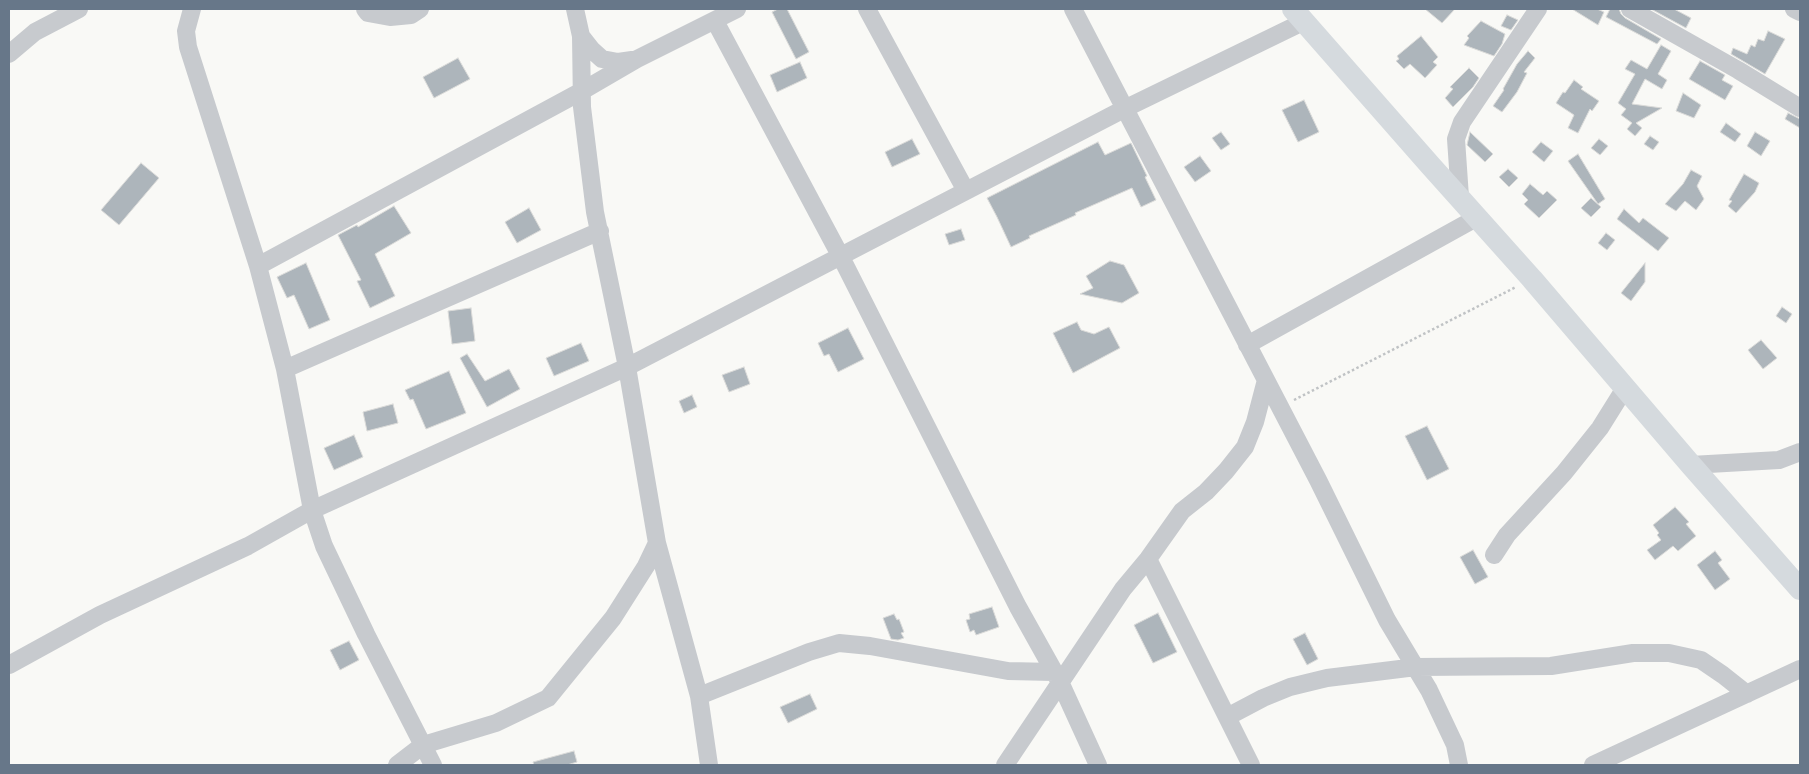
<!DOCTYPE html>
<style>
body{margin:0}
#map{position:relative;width:1809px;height:774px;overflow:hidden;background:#f9f9f6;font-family:Manrope,sans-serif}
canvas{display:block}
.frame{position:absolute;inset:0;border:10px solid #677789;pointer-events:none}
</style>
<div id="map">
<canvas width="1809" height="774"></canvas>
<div class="frame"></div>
</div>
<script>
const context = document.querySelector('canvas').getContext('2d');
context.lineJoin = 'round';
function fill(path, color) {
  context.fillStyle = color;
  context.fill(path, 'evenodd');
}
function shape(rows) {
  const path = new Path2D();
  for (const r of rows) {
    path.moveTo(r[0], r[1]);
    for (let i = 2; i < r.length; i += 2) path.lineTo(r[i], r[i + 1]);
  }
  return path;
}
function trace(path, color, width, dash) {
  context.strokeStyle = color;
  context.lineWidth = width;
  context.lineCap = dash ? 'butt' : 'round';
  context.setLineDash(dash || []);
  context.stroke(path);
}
const building = shape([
 [778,9,787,9,809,52,796,59,772,12,778,9],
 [1425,9,1455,9,1442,23,1425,9],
 [1572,9,1597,9,1604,12,1598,25,1572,9],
 [1610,9,1619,9,1621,14,1625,18,1661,39,1657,44,1606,17,1610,9],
 [1651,9,1674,9,1691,18,1686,28,1651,9],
 [1507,15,1518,20,1511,30,1501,26,1507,15],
 [1481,21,1505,34,1502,44,1494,56,1464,45,1469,38,1467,36,1481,21],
 [1768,31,1785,39,1765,74,1731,54,1733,48,1747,54,1751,45,1755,47,1758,39,1764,41,1768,31],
 [1421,36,1438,57,1433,62,1437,65,1425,78,1410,64,1404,69,1396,61,1399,59,1397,56,1421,36],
 [1661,45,1671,51,1658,74,1667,80,1662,89,1645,79,1632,104,1662,108,1636,123,1642,128,1635,136,1627,129,1632,123,1621,115,1626,109,1618,103,1635,74,1625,69,1631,60,1647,69,1661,45],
 [1528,51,1535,58,1524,72,1527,73,1517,92,1502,112,1493,106,1504,90,1503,89,1517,64,1528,51],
 [458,58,470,79,434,98,423,77,458,58],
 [1700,61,1725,75,1722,80,1733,86,1725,100,1689,79,1700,61],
 [800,62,807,78,777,92,770,75,800,62],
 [1469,68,1479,78,1473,87,1453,107,1445,98,1453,89,1450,87,1469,68],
 [1574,80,1583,87,1581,89,1599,101,1592,111,1590,109,1578,133,1568,128,1574,115,1556,103,1563,92,1565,93,1574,80],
 [1683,93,1701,105,1694,118,1676,111,1683,93],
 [1304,100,1319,132,1298,142,1282,110,1304,100],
 [1788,113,1800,119,1800,128,1785,119,1788,113],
 [1726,123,1741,134,1735,142,1720,132,1726,123],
 [1221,132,1230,144,1221,150,1212,138,1221,132],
 [1470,132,1493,154,1485,162,1467,145,1470,132],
 [1755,132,1770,141,1761,156,1747,146,1755,132],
 [1650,136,1659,142,1653,150,1644,144,1650,136],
 [912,139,920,154,892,167,885,152,912,139],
 [1599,139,1608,146,1600,155,1591,148,1599,139],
 [1098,142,1105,155,1131,143,1147,176,1145,177,1156,200,1141,207,1132,188,1075,213,1076,215,1029,236,1030,238,1011,247,997,217,987,198,1098,142],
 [1541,142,1553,151,1544,162,1532,152,1541,142],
 [1578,154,1605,199,1598,204,1568,161,1578,154],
 [1200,156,1211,171,1195,182,1184,167,1200,156],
 [141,163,159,178,119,225,101,210,141,163],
 [1508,169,1518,178,1509,187,1499,177,1508,169],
 [1691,170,1702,176,1697,186,1704,199,1696,210,1685,201,1676,211,1665,204,1683,184,1691,170],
 [1744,174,1759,183,1755,192,1736,213,1728,206,1732,201,1729,200,1744,174],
 [1530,184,1543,195,1547,191,1557,200,1539,218,1524,204,1528,200,1522,194,1530,184],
 [1591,198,1601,207,1591,217,1581,208,1591,198],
 [394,206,411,233,375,254,395,296,370,308,357,281,361,280,338,235,357,225,358,227,394,206],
 [529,208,541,230,517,243,505,222,529,208],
 [1624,209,1639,223,1643,218,1669,238,1658,251,1617,219,1624,209],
 [961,229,965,240,949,245,945,234,961,229],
 [1606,233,1615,240,1607,250,1598,243,1606,233],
 [1110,261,1124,265,1139,293,1122,303,1080,294,1093,288,1086,276,1110,261],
 [306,263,330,320,309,329,294,295,287,298,277,277,306,263],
 [1645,263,1645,282,1631,301,1621,293,1645,263],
 [1782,307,1792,314,1786,323,1776,316,1782,307],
 [471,308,475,341,452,344,448,311,471,308],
 [1077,322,1081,330,1094,334,1109,327,1120,348,1073,373,1053,333,1077,322],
 [848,328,864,359,838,372,829,354,824,356,818,343,848,328],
 [1761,340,1777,358,1763,369,1748,350,1761,340],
 [581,343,589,361,554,376,546,358,581,343],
 [467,354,485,381,509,369,520,389,487,407,460,358,467,354],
 [744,367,750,384,729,392,722,375,744,367],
 [449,371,466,413,426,429,413,399,410,400,405,390,449,371],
 [692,395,697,407,684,413,679,401,692,395],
 [393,404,398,423,367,431,363,412,393,404],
 [1427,426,1449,469,1427,480,1405,436,1427,426],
 [354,435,363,457,334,470,324,448,354,435],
 [1675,507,1689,522,1686,524,1696,536,1678,551,1673,546,1655,560,1647,550,1661,540,1657,535,1659,533,1653,525,1675,507],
 [1473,550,1488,577,1475,584,1460,557,1473,550],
 [1715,551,1722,560,1718,563,1730,579,1715,590,1697,565,1715,551],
 [992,607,999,627,976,635,974,630,970,632,966,620,970,619,969,614,992,607],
 [1158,613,1177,652,1153,663,1134,625,1158,613],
 [894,614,897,620,899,619,904,632,901,633,904,638,898,640,891,639,883,618,894,614],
 [1305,633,1318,659,1307,665,1293,639,1305,633],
 [349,641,359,660,340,670,330,650,349,641],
 [810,694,817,709,788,723,780,707,810,694],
 [574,751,577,762,567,765,534,765,533,762,574,751]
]);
fill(building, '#adb5bb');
trace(building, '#dbdbd9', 1);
trace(shape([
 [1294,400,1516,287]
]), '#c0c3c5', 2.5, [2.5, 2.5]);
trace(shape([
 [192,9,186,31,188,47,258,266,285,369,312,510,324,546,366,634,433,765],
 [365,9,368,13,390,17,411,15,420,9],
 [575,9,581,36,582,107,595,212,627,367,657,543,699,696,709,765],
 [867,9,966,191],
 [1073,9,1318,480,1387,620,1429,690,1455,745,1459,765],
 [1630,9,1738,70,1800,108],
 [1794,9,1800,12],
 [715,21,841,257,1018,607,1061,684,1098,765],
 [581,36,592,50,602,59,618,62,632,60],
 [9,54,35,32,79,9],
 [1460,197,1456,139,1462,122,1538,9],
 [258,266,582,91,637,59,737,9],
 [1247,345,1478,217],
 [285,369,600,231],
 [1691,465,1779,460,1800,452],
 [1494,555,1507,535,1564,473,1600,428,1625,388],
 [1148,559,1251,765],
 [9,665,100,615,248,546,312,510,627,367,1124,109,1305,21],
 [699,696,809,652,839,643,870,646,1008,671,1054,672],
 [1227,717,1263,698,1290,687,1327,678,1416,667,1551,666,1633,653,1669,653,1701,660,1723,675,1747,694],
 [397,765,423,745,496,723,548,698,613,618,646,566,657,543],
 [1005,765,1123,589,1148,559,1182,511,1206,492,1226,471,1245,447,1255,422,1266,380],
 [1593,765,1800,669]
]), '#c7cace', 18);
trace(shape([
 [1293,9,1430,165,1532,279,1691,465,1800,589]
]), '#d5dade', 22);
</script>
